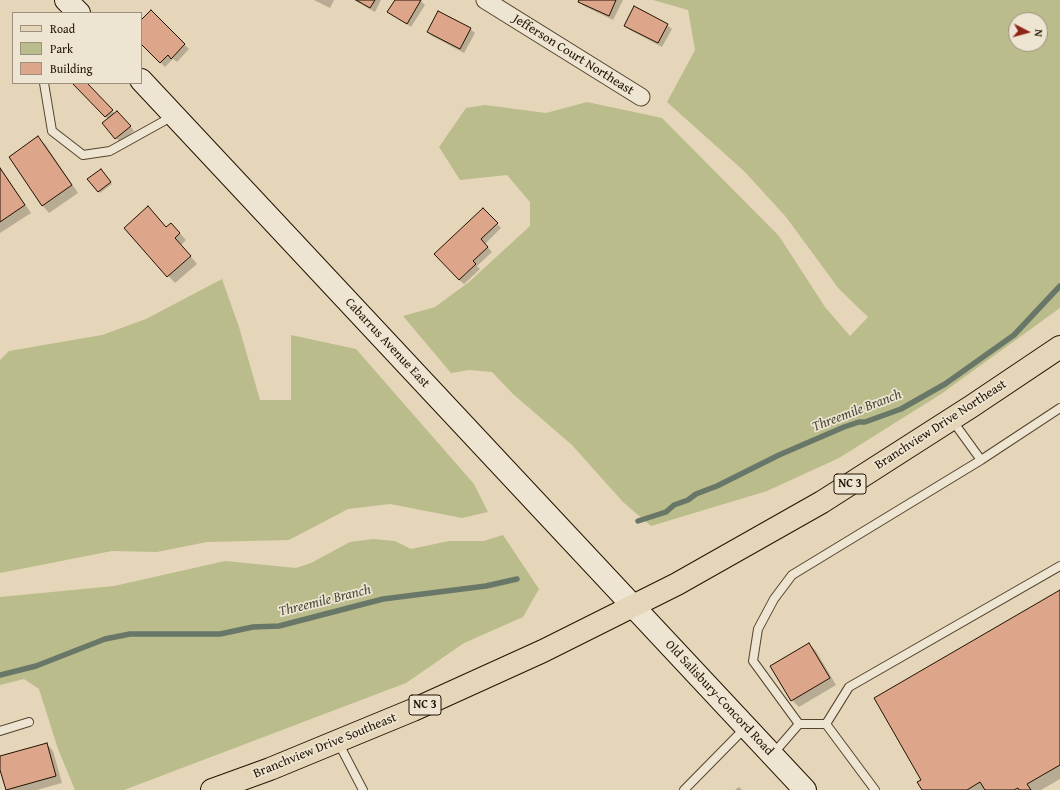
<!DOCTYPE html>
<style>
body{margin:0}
#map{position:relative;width:1060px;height:790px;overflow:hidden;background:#e5d6b9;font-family:"Gentium Book Plus",serif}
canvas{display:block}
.legend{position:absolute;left:12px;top:12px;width:130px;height:72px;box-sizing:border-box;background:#eee4d2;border:1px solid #9c907e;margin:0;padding:5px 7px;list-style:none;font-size:12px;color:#221300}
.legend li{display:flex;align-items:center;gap:8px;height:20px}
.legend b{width:20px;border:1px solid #9c907e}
.north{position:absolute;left:1008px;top:12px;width:40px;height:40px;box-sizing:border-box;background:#eee4d2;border:1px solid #9c907e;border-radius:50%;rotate:96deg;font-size:11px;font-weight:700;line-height:16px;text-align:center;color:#221300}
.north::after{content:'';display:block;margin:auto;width:14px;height:18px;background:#8f2418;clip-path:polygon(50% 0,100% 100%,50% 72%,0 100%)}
</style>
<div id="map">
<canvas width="1060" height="790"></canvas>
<ul class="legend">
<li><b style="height:5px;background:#e5d6b9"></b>Road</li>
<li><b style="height:11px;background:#babc8b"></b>Park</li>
<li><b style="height:11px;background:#dda58a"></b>Building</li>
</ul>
<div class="north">N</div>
</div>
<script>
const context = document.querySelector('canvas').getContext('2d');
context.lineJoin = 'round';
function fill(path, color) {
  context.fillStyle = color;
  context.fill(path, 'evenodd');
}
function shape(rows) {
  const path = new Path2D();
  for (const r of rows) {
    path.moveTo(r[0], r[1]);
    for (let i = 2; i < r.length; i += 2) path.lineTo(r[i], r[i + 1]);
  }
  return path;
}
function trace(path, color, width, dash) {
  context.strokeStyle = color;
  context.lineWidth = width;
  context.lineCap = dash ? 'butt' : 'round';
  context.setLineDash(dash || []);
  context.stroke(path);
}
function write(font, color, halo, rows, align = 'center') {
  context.font = font + ' "Gentium Book Plus",serif';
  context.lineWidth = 3.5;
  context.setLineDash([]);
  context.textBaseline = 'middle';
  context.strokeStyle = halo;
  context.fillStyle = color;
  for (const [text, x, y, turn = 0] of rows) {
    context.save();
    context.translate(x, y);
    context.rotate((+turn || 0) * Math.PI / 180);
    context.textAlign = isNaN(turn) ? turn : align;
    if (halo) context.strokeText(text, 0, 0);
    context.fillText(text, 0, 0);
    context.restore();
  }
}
fill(shape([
 [653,0,1060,0,1060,308,941,394,839,458,767,491,651,526,623,502,572,445,513,394,492,372,469,370,451,373,403,316,435,307,469,282,530,226,530,202,507,175,460,180,439,147,466,108,485,105,546,113,587,102,662,118,779,236,825,307,850,336,868,317,839,289,786,217,744,171,667,102,695,50,688,10],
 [1016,20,1040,20,1040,44,1016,44],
 [222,279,239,327,260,400,291,400,291,335,356,349,474,484,488,512,462,518,390,504,348,509,289,540,207,542,157,552,112,551,0,573,0,360,9,351,102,335,146,319],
 [503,535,539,589,523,617,464,643,406,683,124,790,75,790,58,749,39,689,24,679,0,685,0,597,114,586,225,561,296,568,311,563,350,542,373,539,395,541,411,549,449,541,484,541]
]), '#babc8b');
fill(shape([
 [314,0,334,0,330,8],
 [354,0,381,0,375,12],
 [396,0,420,0,425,5,411,27,389,12],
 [580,0,623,0,613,20,584,6,579,2],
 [151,11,189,49,177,62,173,59,165,67,141,43,141,21],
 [667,25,672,29,662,47,630,30,625,26],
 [470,29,475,33,464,53,432,36,428,32],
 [74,83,86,83,115,114,122,116,134,131,120,142,116,138,108,119],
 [38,138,45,144,78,193,49,213,43,206,10,158],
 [0,167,31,213,0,233],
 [103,172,112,184,100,193,98,191],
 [483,209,501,228,485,244,492,252,477,266,480,269,464,284,459,280],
 [155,214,167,228,178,231,186,240,181,245,197,264,175,283,125,228],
 [1060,591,1060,779,1041,790,923,790,923,781],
 [809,644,816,651,836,685,799,707,792,700],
 [47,744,53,751,62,783,37,790,7,790,0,766,0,757],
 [739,787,742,790,735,790]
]), '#0003');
trace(shape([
 [638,521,666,512,674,505,688,500,696,494,717,486,779,455,844,427,859,422,865,422,901,409,945,384,1014,335,1060,286],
 [0,675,36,666,105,639,130,634,220,634,253,627,279,626,383,599,486,586,517,579]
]), '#687767', 5.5);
const building = shape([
 [356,0,375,0,370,8,356,0],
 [395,0,421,0,407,24,387,12,395,0],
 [579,0,616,0,609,16,578,2,579,0],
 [634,6,668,24,658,43,624,26,634,6],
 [151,10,185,44,171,59,168,55,160,63,141,44,141,20,151,10],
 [438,11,471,28,460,49,427,32,438,11],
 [72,83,87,83,113,110,105,117,72,83],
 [117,111,131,126,115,139,102,123,117,111],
 [38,136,72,185,42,206,9,157,38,136],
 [0,168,25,205,0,222,0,168],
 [101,169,111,182,98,192,87,179,101,169],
 [148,206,166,227,171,223,180,233,175,238,191,256,167,277,124,228,148,206],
 [483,208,498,223,481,239,488,247,473,261,476,264,459,280,434,254,483,208],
 [1060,590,1060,765,1027,784,1031,790,1019,790,1018,788,1014,790,985,790,980,782,967,790,922,790,917,782,921,780,874,698,1060,590],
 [809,643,830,678,791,701,770,666,809,643],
 [47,743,56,776,6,790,0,770,0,756,47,743]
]);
fill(building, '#dda58a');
trace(building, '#221300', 1);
const lane = shape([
 [44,83,52,131,83,155,110,151,173,116],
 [952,420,981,460,1060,408],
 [799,724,826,724,875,790],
 [826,724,849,687,1060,566],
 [0,731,29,722],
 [338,742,363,790],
 [773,754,799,724,753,661,758,629,774,599,792,575,981,460],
 [684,790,745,728]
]);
const street = shape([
 [485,0,641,97]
]);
const secondary = shape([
 [66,0,79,13],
 [141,80,805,790]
]);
const primary = shape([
 [212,790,270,769,413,710,543,651,677,584,822,502,972,406,1060,347]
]);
trace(lane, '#53442e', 10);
trace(street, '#53442e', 19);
trace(secondary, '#221300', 24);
trace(primary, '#221300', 24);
trace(lane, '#eee4d2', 8);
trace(street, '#eee4d2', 17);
trace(secondary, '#eee4d2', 22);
trace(primary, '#e5d6b9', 22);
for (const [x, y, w] of [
 [850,484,32],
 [425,705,32]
]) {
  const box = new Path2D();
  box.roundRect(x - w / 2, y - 10, w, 20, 3);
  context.fillStyle = '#eee4d2';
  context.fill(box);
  trace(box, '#221300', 1);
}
write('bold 12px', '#221300', null, [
 ["NC 3",850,484],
 ["NC 3",425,705]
]);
write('13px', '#221300', '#eee4d2', [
 ["Jefferson Court Northeast",573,55,32],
 ["Cabarrus Avenue East",387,343,47],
 ["Branchview Drive Northeast",941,425,-33],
 ["Old Salisbury-Concord Road",719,698,47],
 ["Branchview Drive Southeast",325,746,-22]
]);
write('italic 14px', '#4b4d3c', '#eee4d2', [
 ["Threemile Branch",857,411,-21],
 ["Threemile Branch",325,601,-14]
]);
</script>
